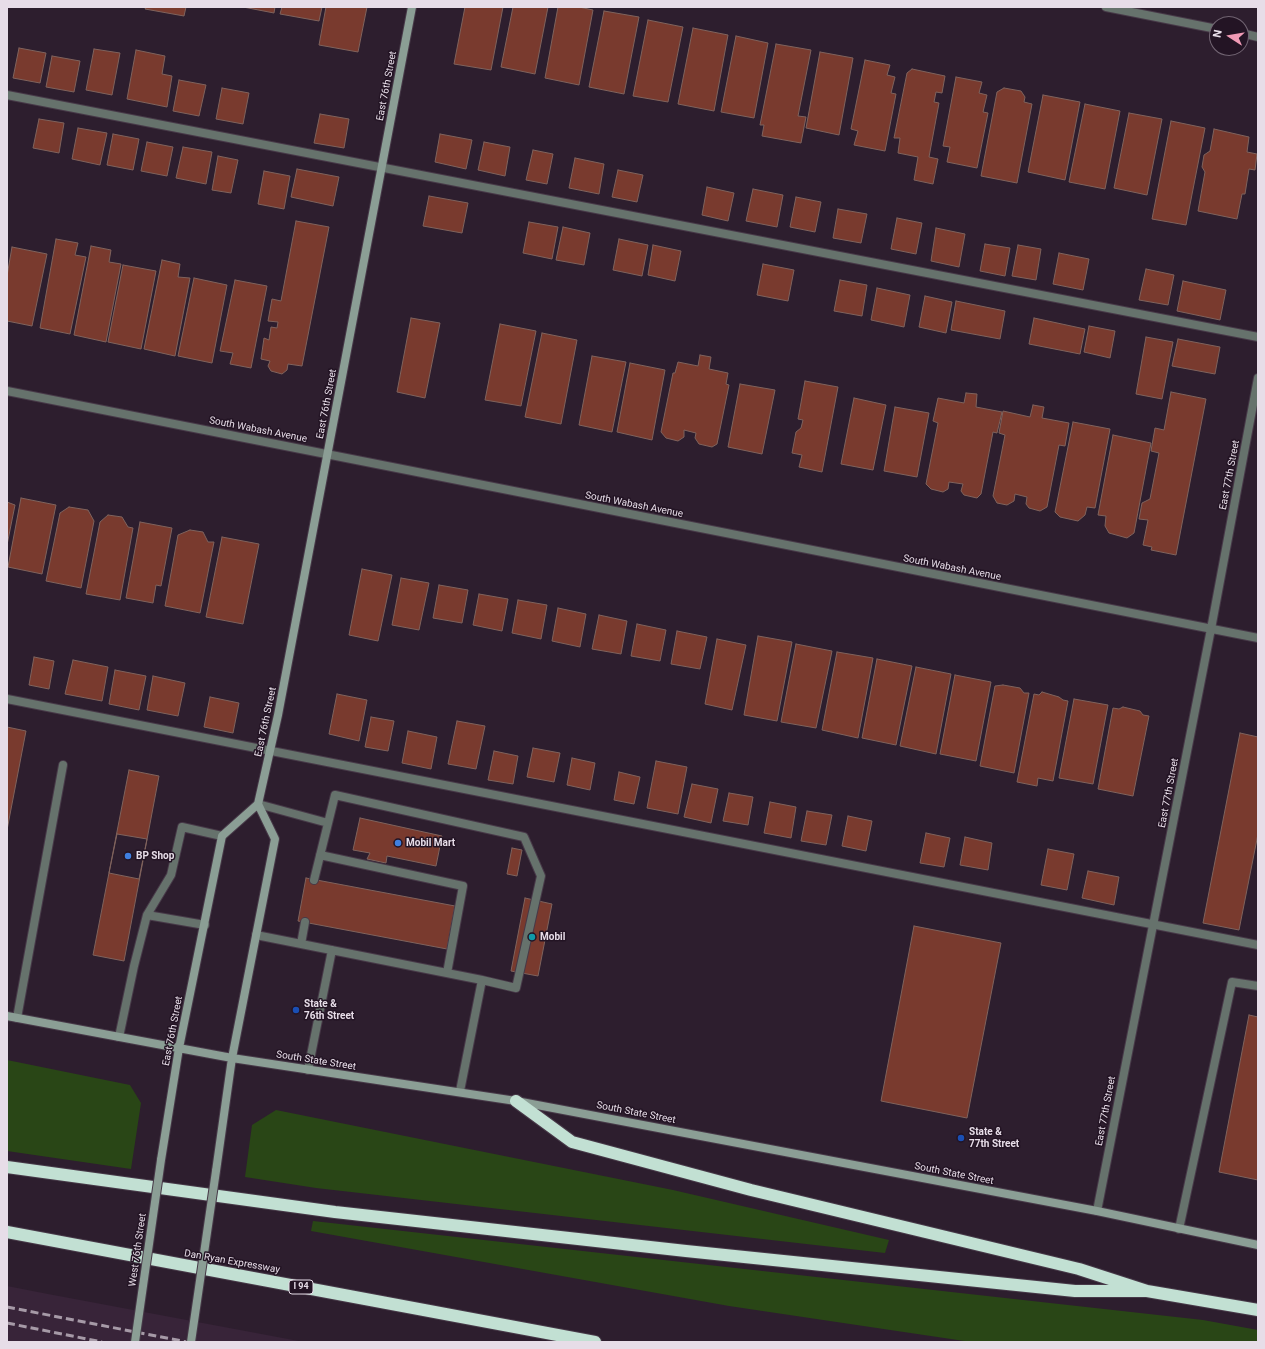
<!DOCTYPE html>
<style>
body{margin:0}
#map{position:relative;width:1265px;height:1349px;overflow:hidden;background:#2d1e2e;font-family:Roboto,sans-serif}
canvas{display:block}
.frame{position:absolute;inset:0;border:8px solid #e7dde8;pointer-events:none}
.north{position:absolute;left:1209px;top:16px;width:40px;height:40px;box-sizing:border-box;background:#231424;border:1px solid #716472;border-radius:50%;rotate:282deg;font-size:11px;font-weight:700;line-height:16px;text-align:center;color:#e7dde8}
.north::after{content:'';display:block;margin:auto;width:14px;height:18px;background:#f09ab5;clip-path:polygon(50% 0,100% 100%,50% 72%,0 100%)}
</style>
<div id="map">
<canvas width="1265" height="1349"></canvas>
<div class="frame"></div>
<div class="north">N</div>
</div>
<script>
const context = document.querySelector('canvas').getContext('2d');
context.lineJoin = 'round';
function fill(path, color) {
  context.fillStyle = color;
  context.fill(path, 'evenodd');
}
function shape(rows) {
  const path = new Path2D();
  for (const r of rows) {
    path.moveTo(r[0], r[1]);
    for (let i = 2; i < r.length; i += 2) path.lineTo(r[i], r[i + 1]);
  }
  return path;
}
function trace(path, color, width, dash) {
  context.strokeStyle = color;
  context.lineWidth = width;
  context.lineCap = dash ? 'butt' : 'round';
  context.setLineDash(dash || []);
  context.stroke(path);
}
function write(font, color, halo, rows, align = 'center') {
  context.font = font + ' Roboto,sans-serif';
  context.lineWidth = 3;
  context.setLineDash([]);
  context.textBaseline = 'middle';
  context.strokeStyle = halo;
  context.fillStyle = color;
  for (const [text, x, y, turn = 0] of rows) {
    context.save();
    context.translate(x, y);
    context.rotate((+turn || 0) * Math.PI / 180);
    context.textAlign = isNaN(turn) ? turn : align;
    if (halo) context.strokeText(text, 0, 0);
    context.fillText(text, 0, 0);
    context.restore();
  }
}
fill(shape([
 [7,1286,48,1294,304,1342,7,1342]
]), '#382439');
fill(shape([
 [7,1060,130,1085,141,1103,131,1169,7,1151],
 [276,1110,673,1190,889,1240,885,1253,316,1188,245,1177,252,1125],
 [313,1221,1203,1320,1258,1330,1258,1342,971,1342,729,1306,311,1231]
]), '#294616');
const building = shape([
 [146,7,186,7,184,16,145,9,146,7],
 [243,7,275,7,274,13,243,7],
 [282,7,322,7,319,21,280,14,282,7],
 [326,7,367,7,358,52,319,45,326,7],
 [465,7,503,7,491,70,454,64,465,7],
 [513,7,548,7,535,74,501,67,513,7],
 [558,7,579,7,593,10,579,85,545,78,558,7],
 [604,11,639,17,624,94,589,87,604,11],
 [648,20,683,27,668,102,633,96,648,20],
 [693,28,728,35,714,111,678,104,693,28],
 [736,36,768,43,754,118,721,112,736,36],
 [776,44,811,50,798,116,806,117,801,143,762,136,764,125,760,125,776,44],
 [19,48,46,53,40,83,13,78,19,48],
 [94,49,120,53,112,95,86,90,94,49],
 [136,50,165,56,162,74,172,76,167,107,127,99,136,50],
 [820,52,853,58,839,135,806,128,820,52],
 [52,56,80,61,74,92,46,87,52,56],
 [865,60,890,65,887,75,895,77,891,93,896,94,885,151,854,145,858,131,851,129,865,60],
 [912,69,945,76,942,93,936,92,934,102,939,103,929,157,938,159,933,184,914,180,918,157,898,153,900,138,894,138,907,73,912,69],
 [956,77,982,82,979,93,987,95,983,112,988,113,977,168,947,162,950,147,943,146,956,77],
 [179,80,206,85,199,116,173,111,179,80],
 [222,88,249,93,243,124,216,119,222,88],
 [1004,88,1021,91,1025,97,1024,102,1032,104,1017,183,981,176,997,92,1004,88],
 [1043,95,1080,102,1065,180,1028,172,1043,95],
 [1085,104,1120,111,1105,189,1069,182,1085,104],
 [1129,113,1162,119,1147,195,1114,188,1129,113],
 [320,114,349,119,344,148,314,143,320,114],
 [39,119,64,123,59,153,33,148,39,119],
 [1171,121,1205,128,1186,225,1152,219,1171,121],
 [78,128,107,133,100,165,72,159,78,128],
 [1214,129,1249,137,1247,152,1257,154,1255,170,1249,169,1245,194,1242,194,1237,219,1198,211,1205,172,1202,167,1204,155,1210,151,1214,129],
 [113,134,139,139,133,170,107,165,113,134],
 [440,134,472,140,466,169,435,162,440,134],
 [147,142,173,147,167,176,141,171,147,142],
 [484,142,510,147,505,176,478,170,484,142],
 [183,147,212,152,206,184,176,178,183,147],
 [533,150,553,154,547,184,526,180,533,150],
 [218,156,238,160,231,193,212,190,218,156],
 [575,158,604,164,599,194,569,188,575,158],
 [297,169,339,177,333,206,291,197,297,169],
 [618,170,643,175,637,202,612,197,618,170],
 [264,171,290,176,284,209,258,204,264,171],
 [707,187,734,193,728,221,702,215,707,187],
 [753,189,783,195,777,227,746,221,753,189],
 [429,196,468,203,462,233,423,226,429,196],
 [796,197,821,202,815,232,790,227,796,197],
 [838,209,867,214,861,243,833,238,838,209],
 [897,218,922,223,916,254,891,249,897,218],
 [296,221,329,227,302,366,288,364,287,370,282,374,271,371,268,366,270,361,261,359,264,338,269,340,271,327,277,328,278,322,268,321,272,299,281,301,296,221],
 [529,222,558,227,552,259,523,253,529,222],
 [563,227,590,233,584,265,556,260,563,227],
 [936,228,965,234,959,267,931,261,936,228],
 [56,239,78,243,75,255,86,257,70,334,40,328,56,239],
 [619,239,648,245,642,276,613,270,619,239],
 [985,244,1010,248,1005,276,980,271,985,244],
 [653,245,681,251,675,281,648,275,653,245],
 [1018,245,1041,249,1036,280,1012,276,1018,245],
 [91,246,111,250,109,262,121,264,106,342,74,335,91,246],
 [12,247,47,254,32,326,7,321,7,276,12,247],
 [1059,253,1089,259,1083,290,1053,284,1059,253],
 [162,260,180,264,178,277,190,278,175,356,144,349,162,260],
 [763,264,794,270,788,301,757,295,763,264],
 [123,265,156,271,141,349,108,342,123,265],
 [1146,269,1174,275,1168,305,1139,300,1146,269],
 [194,278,227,285,212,363,178,356,194,278],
 [235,280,267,286,251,368,230,364,233,353,220,351,235,280],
 [840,280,867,285,862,316,834,311,840,280],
 [1183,281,1226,290,1220,320,1177,311,1183,281],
 [877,288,910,295,904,327,871,320,877,288],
 [925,296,952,302,946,333,919,327,925,296],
 [956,301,1005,311,1000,339,951,330,956,301],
 [411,318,440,323,425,398,397,392,411,318],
 [1034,318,1085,329,1080,354,1029,344,1034,318],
 [500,324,536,331,521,406,485,400,500,324],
 [1089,326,1115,331,1110,358,1084,352,1089,326],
 [542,333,577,340,561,424,525,417,542,333],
 [1146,337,1173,342,1162,399,1136,394,1146,337],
 [1178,339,1220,347,1215,374,1172,366,1178,339],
 [700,355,711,357,709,369,728,373,726,384,729,385,717,444,712,447,699,444,695,438,696,433,684,430,684,437,678,441,666,438,661,432,673,373,675,373,678,362,698,366,700,355],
 [592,356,626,362,612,432,579,425,592,356],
 [630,363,665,370,652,440,617,432,630,363],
 [805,381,838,387,822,472,799,467,802,455,792,453,796,432,801,428,803,420,798,419,805,381],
 [740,384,775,390,762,454,728,447,740,384],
 [1171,392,1206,399,1176,555,1151,550,1152,547,1143,545,1148,520,1139,519,1142,503,1150,499,1159,453,1151,451,1155,428,1164,430,1171,392],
 [966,393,977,394,976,407,1002,412,997,433,993,432,981,494,977,498,964,495,961,491,963,484,949,482,948,489,943,492,931,489,926,484,938,423,933,421,938,398,964,403,966,393],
 [854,398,886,405,873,470,841,464,854,398],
 [1033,405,1044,407,1042,418,1069,423,1065,446,1059,445,1047,507,1040,511,1029,508,1026,504,1027,497,1015,494,1014,501,1007,505,997,503,993,496,1005,435,999,433,1003,411,1030,417,1033,405],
 [895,407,929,413,917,477,884,471,895,407],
 [1073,422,1110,429,1095,508,1087,507,1085,515,1078,521,1060,517,1055,512,1073,422],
 [1113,435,1151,443,1134,533,1127,538,1109,533,1105,526,1106,516,1098,515,1113,435],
 [21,498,56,505,42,574,8,567,21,498],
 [7,502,15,505,7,545,7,502],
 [69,507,88,510,94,521,81,588,46,581,60,513,69,507],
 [108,515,122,517,128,527,133,528,120,600,86,594,100,522,108,515],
 [140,522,172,528,161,586,156,585,153,603,126,598,140,522],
 [190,530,203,532,208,542,214,542,200,613,165,606,178,535,190,530],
 [222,537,259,544,243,624,206,617,222,537],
 [362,569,392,575,378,641,349,635,362,569],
 [401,578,429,583,419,630,392,625,401,578],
 [439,585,468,590,462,623,433,618,439,585],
 [479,594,508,599,502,631,473,625,479,594],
 [518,600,547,605,541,639,512,633,518,600],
 [558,608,586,614,580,647,552,641,558,608],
 [599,615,627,621,621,654,592,649,599,615],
 [637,624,666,630,660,661,631,656,637,624],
 [677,631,707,637,700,669,671,664,677,631],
 [758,636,792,642,777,721,744,715,758,636],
 [717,639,746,645,732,710,705,704,717,639],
 [796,644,832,651,816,728,781,722,796,644],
 [837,652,873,658,858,738,822,730,837,652],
 [34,657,54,661,49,689,29,685,34,657],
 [877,659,912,666,896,745,862,738,877,659],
 [73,660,108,667,102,701,65,694,73,660],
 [916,667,951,674,936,754,900,746,916,667],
 [115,670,146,676,139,710,109,704,115,670],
 [955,675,991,682,976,761,940,754,955,675],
 [153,676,185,683,178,716,147,710,153,676],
 [1003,685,1020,688,1024,693,1029,693,1014,773,980,766,995,686,1003,685],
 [1042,692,1059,697,1063,700,1068,701,1053,781,1038,778,1037,786,1017,782,1034,694,1039,695,1042,692],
 [337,694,367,700,359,741,329,734,337,694],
 [210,697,239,703,233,733,204,727,210,697],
 [1074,699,1108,705,1093,784,1059,778,1074,699],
 [1123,707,1140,711,1143,715,1149,716,1133,796,1098,789,1113,708,1119,709,1123,707],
 [371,717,394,721,388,751,365,747,371,717],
 [457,721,485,726,476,769,448,764,457,721],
 [7,727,26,731,7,830,7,727],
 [408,731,437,737,431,769,402,763,408,731],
 [1240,733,1258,737,1258,834,1239,930,1203,923,1240,733],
 [533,748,560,753,554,782,527,777,533,748],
 [494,751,518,756,513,784,488,780,494,751],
 [572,758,595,763,590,790,567,785,572,758],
 [656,761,687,767,678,814,647,808,656,761],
 [129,770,159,776,124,961,93,955,129,770],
 [619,772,640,777,634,804,614,800,619,772],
 [692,784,718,789,711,823,684,817,692,784],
 [729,793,753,797,748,825,723,821,729,793],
 [770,802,796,807,791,838,764,833,770,802],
 [807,811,832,815,826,845,801,841,807,811],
 [848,816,872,821,866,851,842,846,848,816],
 [360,818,442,836,436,866,387,856,386,863,367,859,370,853,353,850,360,818],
 [926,833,950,838,944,867,920,863,926,833],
 [117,834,147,839,139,879,109,873,117,834],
 [965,837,992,843,988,870,960,865,965,837],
 [512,848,522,850,517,876,507,874,512,848],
 [1048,849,1074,854,1067,890,1041,885,1048,849],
 [1088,871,1119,877,1114,905,1082,898,1088,871],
 [306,878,455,906,447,949,298,921,306,878],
 [525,898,552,904,538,976,511,971,525,898],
 [914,926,1001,943,967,1118,881,1101,914,926],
 [1249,1015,1258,1017,1258,1180,1219,1172,1249,1015]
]);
fill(building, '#793a2e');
trace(building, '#7f635d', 1);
const lane = shape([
 [7,95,1258,337],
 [7,699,1258,945],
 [258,804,328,823],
 [320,855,463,886,447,973],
 [314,880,335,795,524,837,541,876,516,988,482,980],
 [147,915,205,925],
 [256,935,482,980,460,1091],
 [301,944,305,922],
 [17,1018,63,765],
 [119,1037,134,966,147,915,171,875,182,827,222,836],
 [308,1070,332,950],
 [1179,1229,1232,982,1258,986]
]);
const street = shape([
 [1106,7,1217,29],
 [1241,33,1258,37],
 [7,391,1258,638],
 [1097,1211,1211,629,1258,378]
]);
const secondary = shape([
 [7,1016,232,1058,516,1101,1097,1211,1258,1245],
 [161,1160,179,1048,222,836,258,804,278,715,412,7],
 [216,1171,232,1058,275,839,258,804]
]);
const highway = shape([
 [516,1101,572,1142,751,1190,1079,1269,1147,1291,1258,1310],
 [7,1167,335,1212,686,1251,1075,1291,1147,1291],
 [7,1232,595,1342]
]);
trace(lane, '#473948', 10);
trace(street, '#473948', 10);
trace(secondary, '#473948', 10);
trace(highway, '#473948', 14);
trace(lane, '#66726c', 8);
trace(street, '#66726c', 8);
trace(secondary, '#8b9e95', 8);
trace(highway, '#c2e0d3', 12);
trace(shape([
 [7,1307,187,1342],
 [7,1323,102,1342]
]), '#a69aa7', 3, [8, 4]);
const secondaryBridge = shape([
 [135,1342,161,1160],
 [191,1342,216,1171]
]);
trace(secondaryBridge, '#473948', 10, []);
trace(secondaryBridge, '#8b9e95', 8);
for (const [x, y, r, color] of [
 [398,843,4,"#3f7fe0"],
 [128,856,4,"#3f7fe0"],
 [532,937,4,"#0f9aa8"],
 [296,1010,4,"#1a4fb4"],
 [961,1138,4,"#1a4fb4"]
]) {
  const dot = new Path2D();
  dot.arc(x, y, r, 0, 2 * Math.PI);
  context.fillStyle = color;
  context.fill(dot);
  trace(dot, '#231424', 1.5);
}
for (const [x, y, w] of [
 [301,1287,24]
]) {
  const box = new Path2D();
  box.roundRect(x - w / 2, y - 7, w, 14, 3);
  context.fillStyle = '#231424';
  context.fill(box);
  trace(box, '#e7dde8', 1);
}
write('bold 9px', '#e7dde8', null, [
 ["I 94",301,1287]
]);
write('10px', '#e7dde8', '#231424', [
 ["East 76th Street",387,86,-79],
 ["East 76th Street",327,404,-79],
 ["South Wabash Avenue",258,430,11],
 ["East 77th Street",1230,475,-79],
 ["South Wabash Avenue",634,505,11],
 ["South Wabash Avenue",952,568,11],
 ["East 76th Street",266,722,-78],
 ["East 77th Street",1169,793,-79],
 ["East 76th Street",173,1031,-79],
 ["South State Street",316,1061,9],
 ["East 77th Street",1106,1111,-79],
 ["South State Street",636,1113,11],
 ["South State Street",954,1174,11],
 ["West 76th Street",138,1250,-82],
 ["Dan Ryan Expressway",232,1262,10]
]);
write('bold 10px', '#e7dde8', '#231424', [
 ["Mobil Mart",406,843],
 ["BP Shop",136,856],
 ["Mobil",540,937],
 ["State &",304,1004],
 ["76th Street",304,1016],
 ["State &",969,1132],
 ["77th Street",969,1144]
], 'left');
</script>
